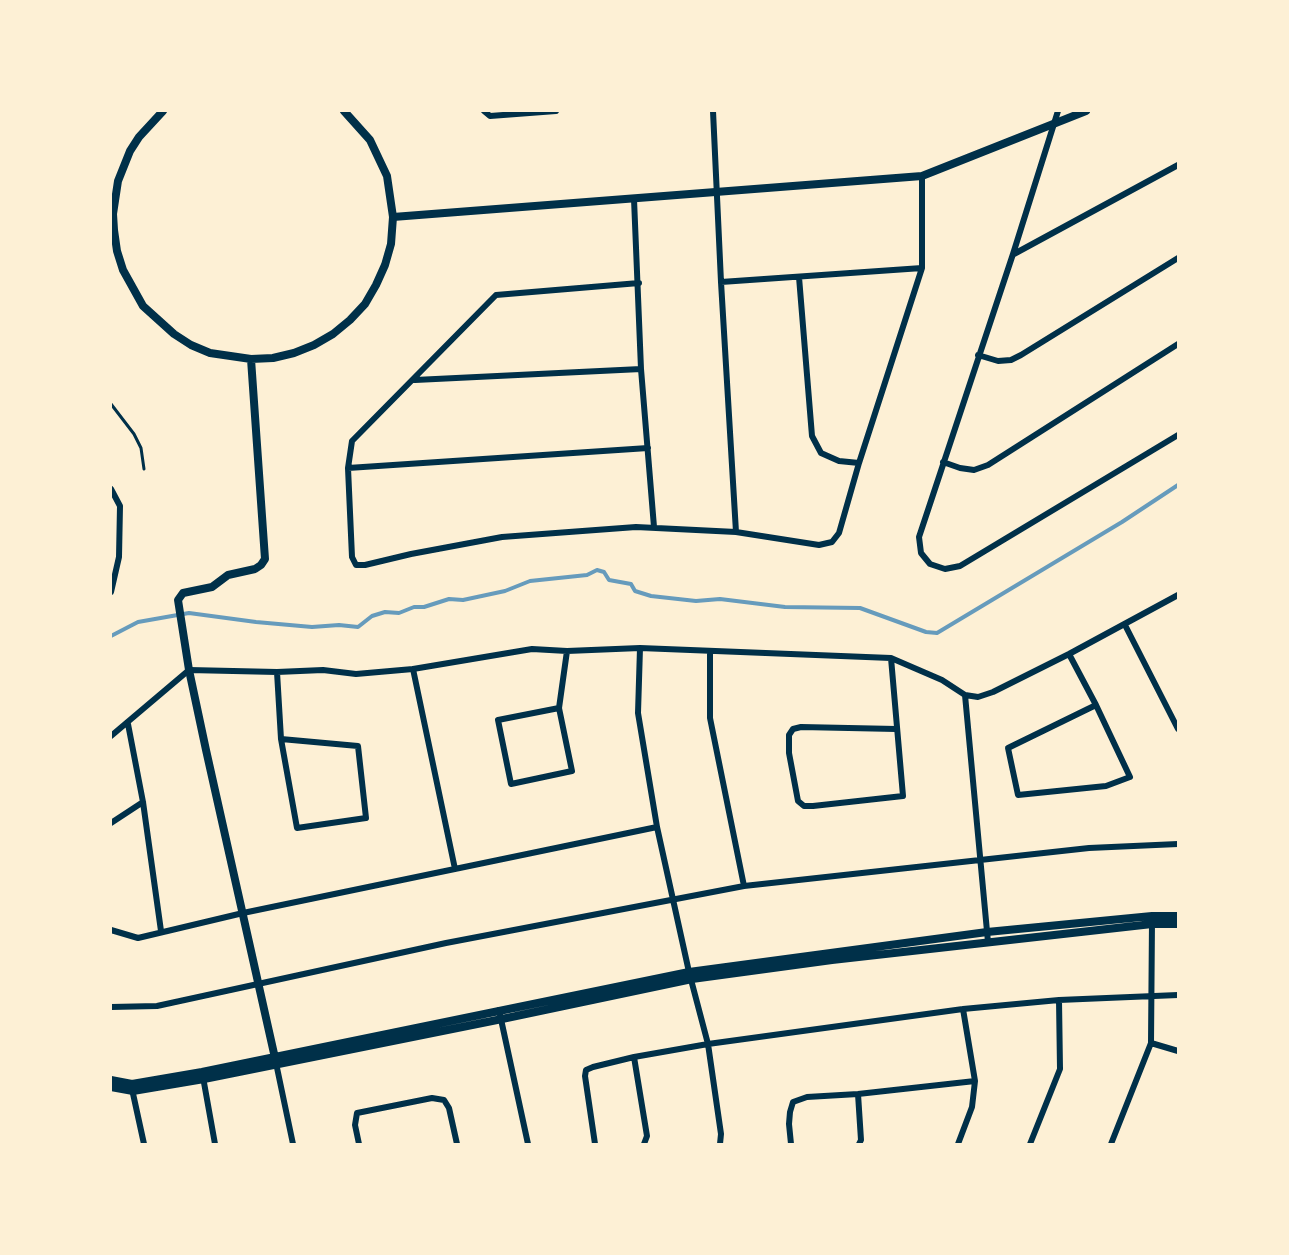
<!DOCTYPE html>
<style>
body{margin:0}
#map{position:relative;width:1289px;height:1255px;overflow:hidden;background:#fdf0d5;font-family:"Sofia Sans Condensed",sans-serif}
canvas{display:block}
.frame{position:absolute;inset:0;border:112px solid #fdf0d5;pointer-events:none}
</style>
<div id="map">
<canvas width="1289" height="1255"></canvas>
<div class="frame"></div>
</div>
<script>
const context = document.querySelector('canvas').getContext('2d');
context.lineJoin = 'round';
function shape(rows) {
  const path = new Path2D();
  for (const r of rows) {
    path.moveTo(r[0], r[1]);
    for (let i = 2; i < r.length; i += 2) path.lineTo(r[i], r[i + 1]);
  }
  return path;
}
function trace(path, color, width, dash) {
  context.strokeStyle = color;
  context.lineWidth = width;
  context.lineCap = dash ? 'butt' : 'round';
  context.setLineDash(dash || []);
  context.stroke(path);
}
trace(shape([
 [111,636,138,622,189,613,256,622,312,627,339,625,358,627,372,616,385,612,399,613,414,607,424,607,449,599,463,600,505,591,530,581,587,575,597,570,604,572,609,580,631,584,635,591,651,596,696,601,720,599,785,607,860,608,926,632,937,633,1122,522,1178,485]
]), '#669bbc', 4);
trace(shape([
 [111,404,134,434,141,448,144,469]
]), '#003049', 3);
trace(shape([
 [484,111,490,116,556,111],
 [713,111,721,282,736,532],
 [1058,111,1013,254,919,537,921,553,930,564,945,569,960,566,1178,435],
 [634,199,641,369,654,527],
 [1014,254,1178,165],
 [799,277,812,436,821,453,839,461,859,463],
 [721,282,922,268],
 [639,283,496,295,352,441,348,468,352,557,356,565,365,565,411,554,502,537,636,527,736,532,819,545,832,542,839,533,859,463,922,268,922,176],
 [978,355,998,361,1011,360,1021,355,1178,258],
 [415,380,641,369],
 [943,462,960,468,974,470,988,465,1178,344],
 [348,468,648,448],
 [111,489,120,506,119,557,111,592],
 [1125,625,1178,729],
 [640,648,638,713,657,827,689,972,708,1044,721,1134,720,1144],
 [710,652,710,718,744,886],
 [1069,654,1096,705,1130,777,1106,786,1018,795,1008,748,1096,705],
 [891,658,903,796,813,806,804,806,798,801,789,753,789,735,793,729,801,727,896,729],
 [413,669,455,869],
 [277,672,281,739,297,828,366,818,358,746,281,739],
 [965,695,988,942],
 [559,708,498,720,511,784,572,771,559,708,567,651],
 [128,724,143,802,161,931],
 [111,736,189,670,277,672,323,670,356,674,413,669,532,649,567,651,640,648,891,658,942,680,965,695,978,697,993,692,1069,654,1178,595],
 [111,823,143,802],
 [111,930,138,938,243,913,657,827],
 [111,1007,157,1006,446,943,744,886,1089,848,1178,844],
 [499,1010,528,1144],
 [1151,1043,1178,1051],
 [634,1057,647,1136,644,1144],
 [276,1063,293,1144],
 [203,1077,215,1144],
 [132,1089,144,1144],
 [858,1094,861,1140,859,1144],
 [359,1144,355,1125,357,1113,432,1098,444,1100,449,1108,457,1144],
 [595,1144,585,1076,586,1070,593,1067,634,1057,708,1044,963,1009,1059,1000,1178,995],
 [791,1144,789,1124,790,1112,793,1102,807,1097,858,1094,975,1081],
 [958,1144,972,1107,975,1081,963,1009],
 [1030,1144,1060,1069,1059,1000],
 [1111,1144,1151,1043,1152,921]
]), '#003049', 6);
trace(shape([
 [163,111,139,137,130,151,118,181,113,214,114,230,117,251,123,270,143,306,174,334,191,345,210,353,251,359,273,358,294,353,314,345,333,334,350,320,365,304,376,285,385,265,391,244,393,217,387,176,370,140,344,111],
 [393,217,922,176,1086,111],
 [251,359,265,559,261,565,255,569,228,575,212,587,183,593,178,600,189,670,206,750,275,1058],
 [111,1080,132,1084,202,1072,689,972,987,932,1152,916,1178,916],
 [111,1087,133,1091,204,1079,502,1019,692,979,832,960,1152,924,1178,924]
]), '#003049', 8);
</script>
